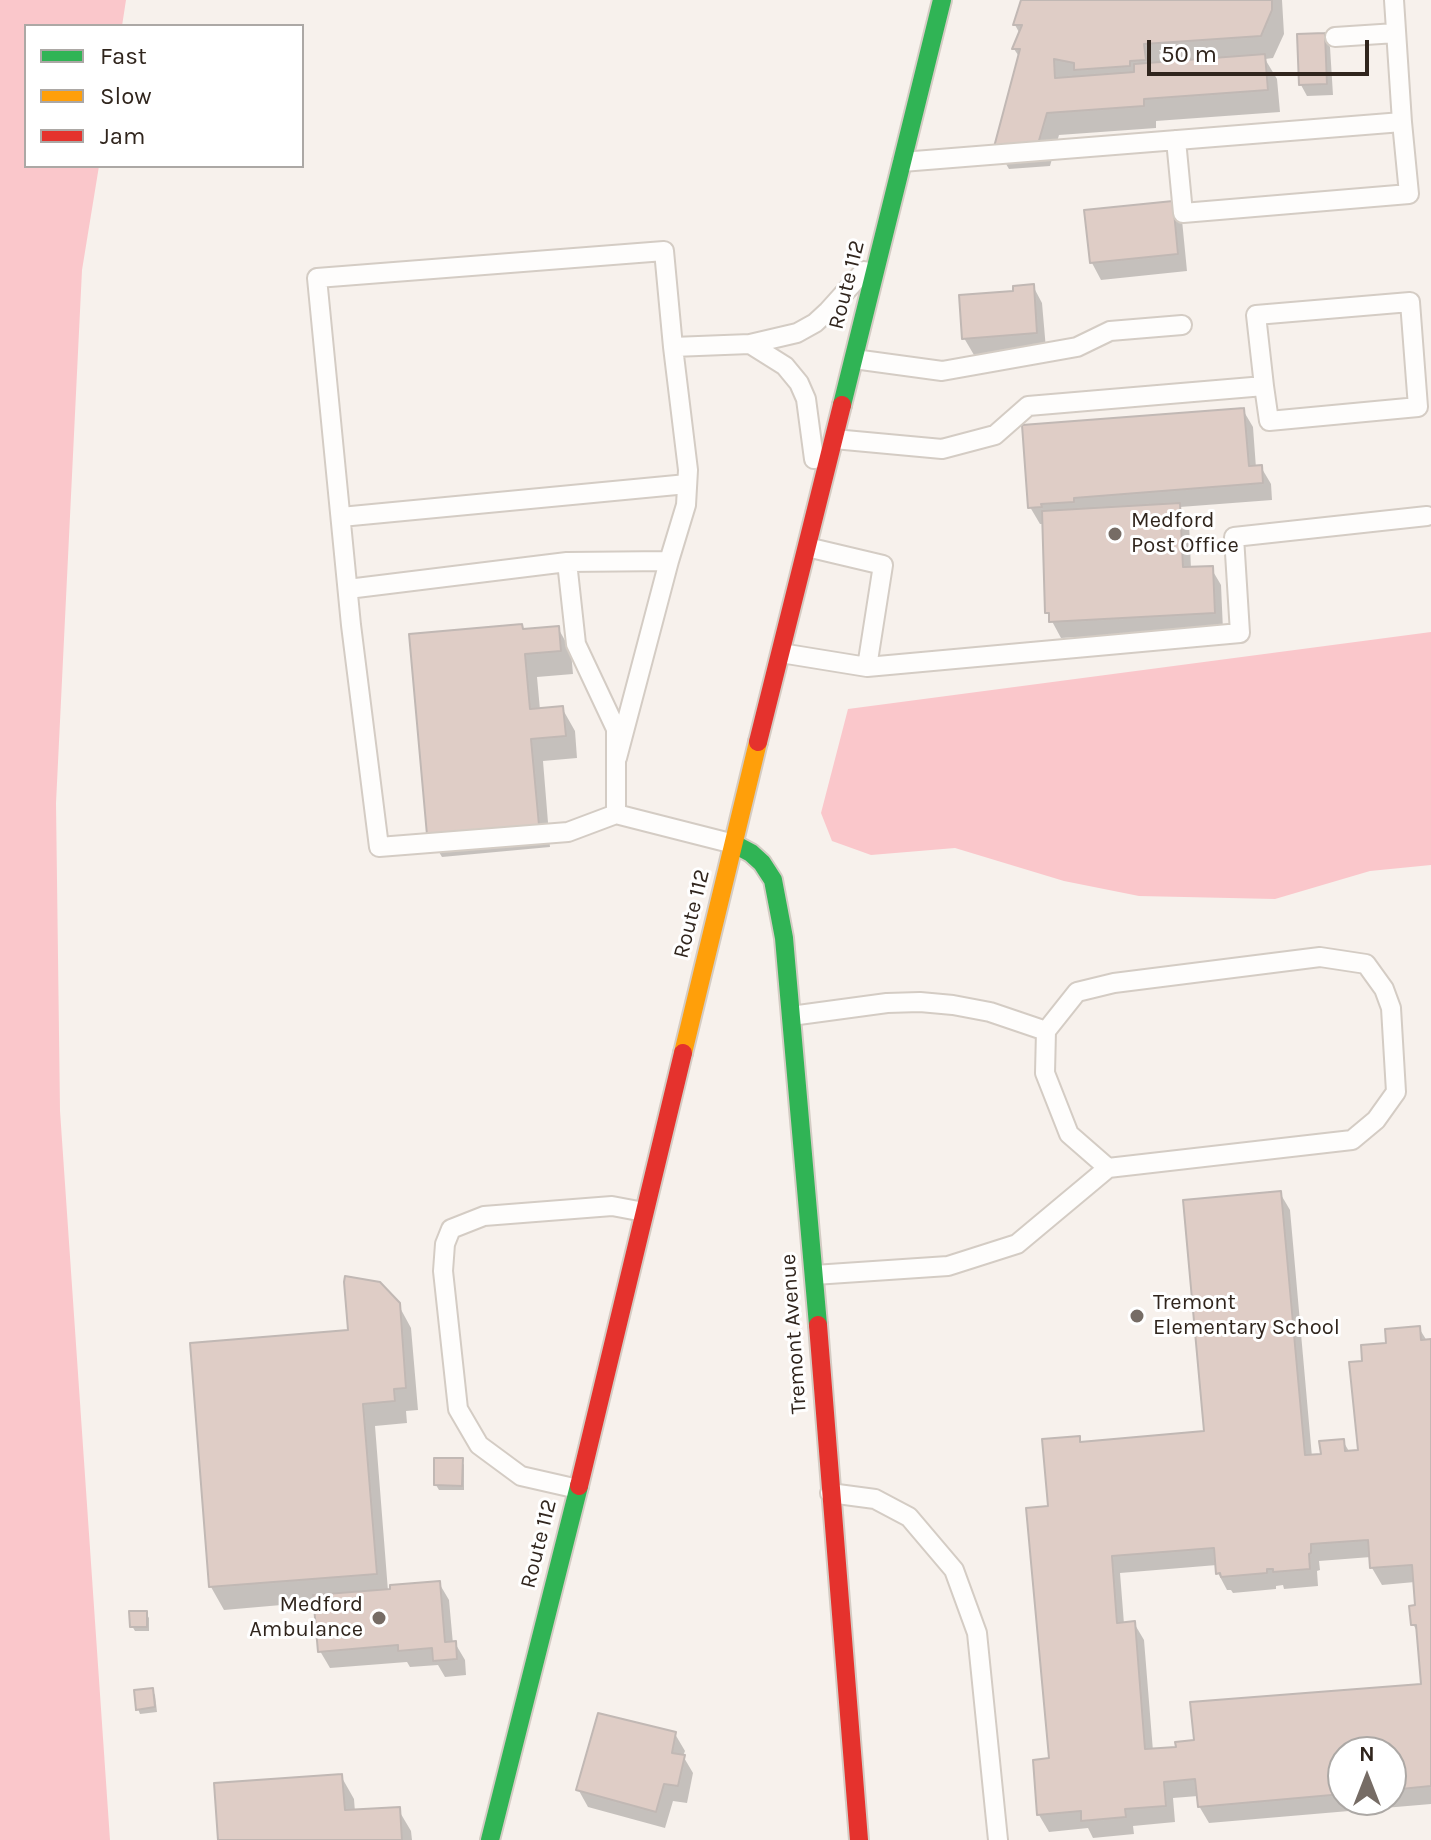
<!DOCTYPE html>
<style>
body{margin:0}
#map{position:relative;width:1431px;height:1840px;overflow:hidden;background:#f7f1ec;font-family:Karla,sans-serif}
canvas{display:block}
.legend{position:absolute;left:24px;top:24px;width:280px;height:144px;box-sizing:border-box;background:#fff;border:2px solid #aca8a5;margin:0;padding:10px 14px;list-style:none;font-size:24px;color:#30251d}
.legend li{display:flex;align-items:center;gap:16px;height:40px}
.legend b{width:40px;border:2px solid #aca8a5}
.north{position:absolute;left:1327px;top:1736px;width:80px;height:80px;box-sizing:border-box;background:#fff;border:2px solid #aca8a5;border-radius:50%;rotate:0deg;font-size:22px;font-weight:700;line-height:32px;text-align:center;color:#30251d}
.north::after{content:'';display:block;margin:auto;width:28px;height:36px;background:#766c65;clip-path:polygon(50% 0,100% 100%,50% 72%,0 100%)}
.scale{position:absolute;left:1147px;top:40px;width:222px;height:36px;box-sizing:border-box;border:4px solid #30251d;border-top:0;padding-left:10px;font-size:24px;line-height:28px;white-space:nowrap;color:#30251d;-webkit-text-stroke:6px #fff;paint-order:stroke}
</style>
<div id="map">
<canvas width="1431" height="1840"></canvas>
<ul class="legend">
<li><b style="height:10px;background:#30b455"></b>Fast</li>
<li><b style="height:10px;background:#ff9f0a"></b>Slow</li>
<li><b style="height:10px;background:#e5322d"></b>Jam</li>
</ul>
<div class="north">N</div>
<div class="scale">50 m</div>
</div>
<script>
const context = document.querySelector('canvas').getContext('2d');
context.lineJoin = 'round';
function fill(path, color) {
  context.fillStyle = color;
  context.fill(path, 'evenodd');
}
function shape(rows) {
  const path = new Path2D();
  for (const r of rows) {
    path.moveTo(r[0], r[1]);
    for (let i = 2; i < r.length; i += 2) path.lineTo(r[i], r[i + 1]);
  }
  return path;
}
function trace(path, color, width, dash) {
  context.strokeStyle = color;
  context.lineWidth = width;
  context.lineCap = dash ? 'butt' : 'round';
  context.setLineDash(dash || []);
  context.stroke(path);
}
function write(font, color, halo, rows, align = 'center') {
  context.font = font + ' Karla,sans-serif';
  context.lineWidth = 6;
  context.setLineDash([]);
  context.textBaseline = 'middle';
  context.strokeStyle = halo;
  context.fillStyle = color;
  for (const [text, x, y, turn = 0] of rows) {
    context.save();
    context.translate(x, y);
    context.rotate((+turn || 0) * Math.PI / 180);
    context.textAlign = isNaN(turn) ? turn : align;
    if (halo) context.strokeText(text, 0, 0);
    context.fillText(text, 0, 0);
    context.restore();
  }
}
fill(shape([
 [0,0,126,0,122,26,26,26,26,166,99,166,82,270,56,803,60,1111,110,1840,0,1840],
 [1431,632,1431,865,1370,871,1275,899,1139,896,1064,881,955,848,871,855,832,841,821,813,848,709]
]), '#fac7cb');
fill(shape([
 [1023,0,1282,0,1284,34,1273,58,1265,59,1277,79,1280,112,1156,121,1156,128,1059,135,1050,166,1009,169,996,147,1020,58,1014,49,1020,34,1015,25],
 [1324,35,1330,47,1333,95,1307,96,1301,85],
 [1172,203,1182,220,1187,271,1101,280,1092,263],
 [1033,286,1042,303,1046,349,974,355,964,338,1016,293],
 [1243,410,1253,427,1256,468,1261,467,1271,484,1272,500,1180,507,1189,522,1191,569,1211,568,1221,585,1223,630,1061,638,1047,612,1044,524,1040,524,1030,507],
 [558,628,571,651,573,674,537,677,540,710,562,708,575,731,577,758,543,761,550,847,442,857,428,834,524,631],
 [1280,1193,1290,1210,1312,1457,1323,1456,1343,1441,1350,1453,1360,1452,1364,1363,1389,1345,1419,1328,1427,1341,1431,1341,1431,1804,1209,1823,1199,1806,1198,1796,1173,1798,1175,1822,1133,1826,1134,1834,1093,1838,1088,1828,1049,1832,1039,1815,1035,1761,1051,1760,1050,1508,1078,1438,1082,1444,1206,1433],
 [1371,1557,1372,1568,1382,1585,1415,1582,1417,1607,1413,1624,1419,1635,1423,1686,1196,1742,1178,1748,1153,1751,1144,1640,1134,1623,1124,1624,1120,1573,1217,1565,1218,1573,1227,1590,1231,1590,1233,1593,1276,1589,1276,1586,1283,1585,1284,1589,1318,1586,1317,1571,1320,1570,1319,1561],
 [1343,1752,1391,1752,1391,1800,1343,1800],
 [398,1304,411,1328,418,1410,406,1411,407,1423,375,1426,388,1591,439,1583,449,1600,453,1644,455,1643,465,1660,466,1675,445,1677,438,1665,410,1667,407,1662,330,1668,320,1651,316,1602,224,1610,211,1587,192,1345,351,1332],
 [461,1460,464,1465,464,1490,439,1490,436,1485],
 [146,1613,149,1618,149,1631,135,1631,132,1626],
 [152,1690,155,1695,157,1712,140,1714,138,1709],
 [675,1734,685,1751,683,1756,693,1773,687,1803,673,1801,665,1828,588,1807,578,1789],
 [341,1776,354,1799,355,1812,398,1809,411,1831,412,1840,220,1840]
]), '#0003');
const building = shape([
 [1021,0,1272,0,1272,10,1261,36,1144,44,1146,60,1130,61,1130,66,1074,70,1074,63,1054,59,1055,78,1134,72,1134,64,1265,54,1268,90,1144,99,1144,106,1047,113,1038,144,994,147,1020,49,1012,49,1022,25,1013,25,1021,0],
 [1325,33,1327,84,1299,85,1297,34,1325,33],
 [1173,201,1178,254,1090,263,1084,210,1173,201],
 [1034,284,1037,333,962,339,959,295,1013,291,1013,286,1034,284],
 [1244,408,1249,466,1262,465,1263,483,1074,498,1074,502,1041,504,1042,507,1028,508,1022,425,1244,408],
 [1180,503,1183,567,1213,566,1215,613,1049,622,1049,613,1045,613,1042,511,1180,503],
 [522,624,523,629,559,626,561,651,525,654,530,709,563,706,566,736,531,739,539,825,427,835,409,634,522,624],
 [1281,1191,1305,1455,1321,1454,1319,1441,1344,1439,1345,1451,1358,1450,1349,1362,1362,1361,1361,1345,1386,1343,1385,1329,1420,1326,1421,1340,1431,1339,1431,1786,1391,1790,1391,1752,1343,1752,1343,1794,1198,1807,1195,1779,1164,1782,1166,1806,1125,1809,1126,1817,1081,1821,1081,1811,1037,1815,1033,1760,1049,1758,1026,1508,1048,1506,1042,1439,1080,1436,1080,1442,1204,1431,1183,1200,1281,1191],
 [1368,1540,1370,1568,1412,1565,1415,1605,1409,1606,1411,1625,1416,1625,1421,1684,1190,1702,1194,1740,1175,1742,1176,1747,1145,1749,1135,1621,1117,1623,1112,1556,1214,1548,1216,1574,1220,1573,1221,1577,1267,1573,1267,1569,1273,1569,1273,1572,1310,1569,1309,1554,1311,1553,1311,1544,1368,1540],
 [345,1276,380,1282,400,1303,406,1388,394,1389,395,1401,363,1404,377,1574,209,1587,190,1343,348,1330,344,1282,345,1276],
 [434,1458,463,1458,462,1486,434,1485,434,1458],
 [440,1581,445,1642,456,1641,457,1659,433,1661,432,1648,398,1651,398,1645,318,1652,313,1595,390,1589,390,1585,440,1581],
 [129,1611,147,1611,147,1627,130,1627,129,1611],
 [153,1688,155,1707,136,1710,134,1690,153,1688],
 [598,1713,676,1732,672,1753,685,1755,678,1786,664,1784,656,1812,576,1790,598,1713],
 [342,1774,345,1810,400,1807,402,1840,218,1840,214,1783,342,1774]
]);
fill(building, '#dfcdc6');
trace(building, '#c1b8b4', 2);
const lane = shape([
 [1335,37,1396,33],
 [1176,140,1183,213,1409,194,1402,122],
 [902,162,1402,122,1394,0],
 [750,344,785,366,799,383,806,399,814,459],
 [673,347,750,344,797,333,815,323,828,311,864,271],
 [854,359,942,371,1077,347,1110,331,1182,325],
 [834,439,942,449,995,435,1028,406,1264,386,1256,315,1410,302,1418,407,1269,421,1264,386],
 [341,517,687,484],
 [807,547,883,565,867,667],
 [567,562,576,644,616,729,616,814],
 [348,589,567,562,669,561],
 [781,653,867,667,1240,633,1234,537,1427,516],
 [617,758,669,561,686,505,688,470,673,347,664,251,317,278,351,625,379,847,568,832,616,814,734,844],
 [791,1016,887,1003,920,1002,953,1005,990,1012,1046,1031],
 [814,1275,948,1266,1017,1244,1108,1168,1352,1140,1376,1120,1396,1092,1391,1008,1384,989,1366,964,1320,957,1114,983,1077,992,1046,1031,1045,1073,1069,1134,1108,1168],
 [578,1489,521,1476,479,1445,458,1409,443,1271,445,1244,451,1229,484,1216,612,1206,644,1212],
 [830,1493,875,1499,909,1517,954,1570,977,1633,998,1840]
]);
const fast = shape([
 [842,405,942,0],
 [734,844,751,853,762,863,773,880,784,938,818,1325],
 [490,1840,579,1486]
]);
const slow = shape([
 [683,1053,758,742]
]);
const jam = shape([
 [758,742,842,405],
 [818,1325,859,1840],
 [579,1486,683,1053]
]);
trace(lane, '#d4ccc4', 22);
trace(fast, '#d4ccc4', 22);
trace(slow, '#d4ccc4', 22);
trace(jam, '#d4ccc4', 22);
trace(lane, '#fefdfc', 18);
trace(fast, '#30b455', 18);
trace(slow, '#ff9f0a', 18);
trace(jam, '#e5322d', 18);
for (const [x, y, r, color] of [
 [1115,534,8,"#766c65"],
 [1137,1316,8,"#766c65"],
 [379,1618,8,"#766c65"]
]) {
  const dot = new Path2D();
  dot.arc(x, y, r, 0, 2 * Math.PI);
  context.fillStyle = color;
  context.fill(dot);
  trace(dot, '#fff', 3);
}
write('22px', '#30251d', '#fff', [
 ["Route 112",847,285,-76],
 ["Route 112",692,914,-76],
 ["Tremont Avenue",794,1334,-94],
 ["Route 112",539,1544,-76]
]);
write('22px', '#30251d', '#fff', [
 ["Medford",1131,521],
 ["Post Office",1131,546],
 ["Tremont",1153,1303],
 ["Elementary School",1153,1328],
 ["Medford",363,1605,"right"],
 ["Ambulance",363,1630,"right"]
], 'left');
</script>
